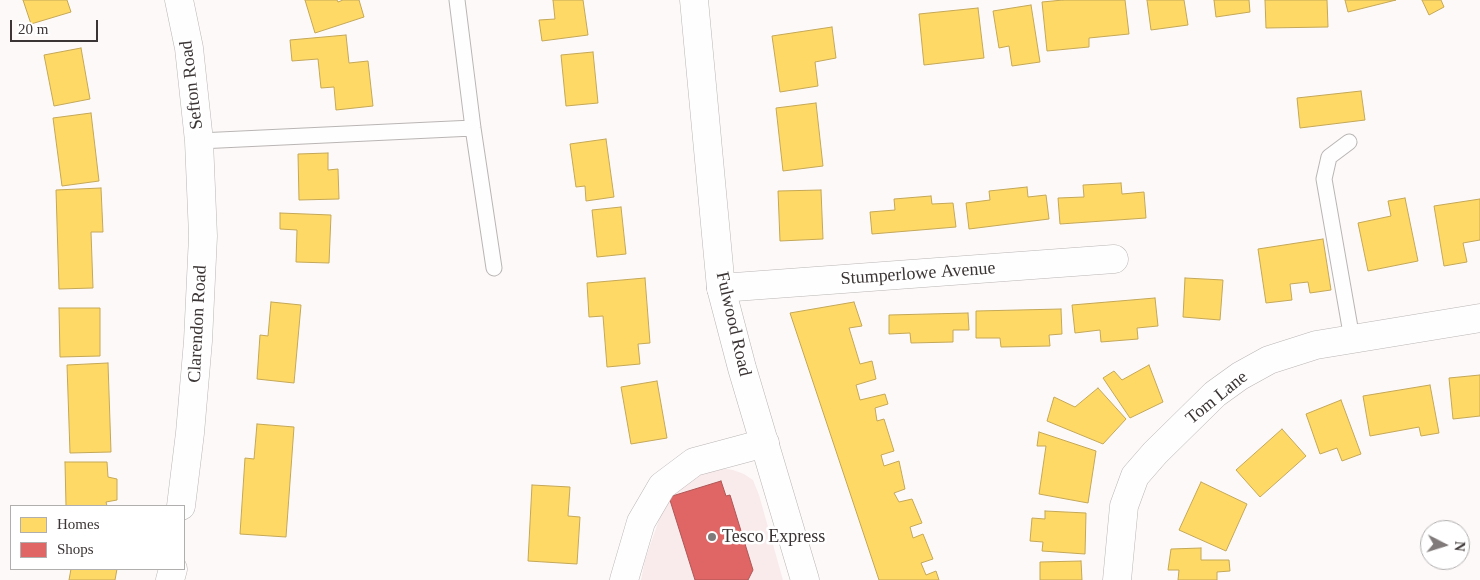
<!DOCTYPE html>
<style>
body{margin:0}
#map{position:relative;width:1480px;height:580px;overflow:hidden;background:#fef9f9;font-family:Georgia,serif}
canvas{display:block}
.legend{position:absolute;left:10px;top:505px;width:175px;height:65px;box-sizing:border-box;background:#fff;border:1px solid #b1aeae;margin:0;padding:6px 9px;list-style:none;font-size:15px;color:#3c3535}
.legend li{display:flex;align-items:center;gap:10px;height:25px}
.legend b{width:25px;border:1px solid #b1aeae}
.north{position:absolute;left:1420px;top:520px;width:50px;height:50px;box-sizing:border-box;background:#fff;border:1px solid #b1aeae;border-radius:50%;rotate:95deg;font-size:14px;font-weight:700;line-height:20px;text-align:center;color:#3c3535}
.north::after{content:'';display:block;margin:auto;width:18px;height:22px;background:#807a7a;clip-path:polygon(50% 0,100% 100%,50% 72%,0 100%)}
.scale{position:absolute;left:10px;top:20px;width:88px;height:22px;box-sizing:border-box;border:2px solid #3c3535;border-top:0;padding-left:6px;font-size:15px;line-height:18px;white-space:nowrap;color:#3c3535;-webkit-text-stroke:4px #fff;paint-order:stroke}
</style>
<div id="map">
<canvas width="1480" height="580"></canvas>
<ul class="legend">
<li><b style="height:14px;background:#ffd966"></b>Homes</li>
<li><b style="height:14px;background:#e06666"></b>Shops</li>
</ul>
<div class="north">N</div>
<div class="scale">20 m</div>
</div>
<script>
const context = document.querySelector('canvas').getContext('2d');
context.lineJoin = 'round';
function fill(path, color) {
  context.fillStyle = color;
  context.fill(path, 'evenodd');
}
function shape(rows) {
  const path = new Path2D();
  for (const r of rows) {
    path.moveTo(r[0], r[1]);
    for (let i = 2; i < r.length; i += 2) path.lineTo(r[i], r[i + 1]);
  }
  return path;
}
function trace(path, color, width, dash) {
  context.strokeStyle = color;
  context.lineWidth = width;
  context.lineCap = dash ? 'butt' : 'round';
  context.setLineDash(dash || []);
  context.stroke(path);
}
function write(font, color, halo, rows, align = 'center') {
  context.font = font + ' Georgia,serif';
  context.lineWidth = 5;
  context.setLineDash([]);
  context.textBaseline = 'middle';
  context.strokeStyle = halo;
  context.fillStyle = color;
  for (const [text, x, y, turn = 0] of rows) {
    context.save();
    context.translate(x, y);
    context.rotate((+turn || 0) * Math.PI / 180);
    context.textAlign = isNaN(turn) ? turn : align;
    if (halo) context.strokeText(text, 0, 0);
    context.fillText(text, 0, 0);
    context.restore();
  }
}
fill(shape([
 [721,468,733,470,744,474,753,480,759,495,783,580,641,580,645,560,669,491,692,476]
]), '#f9ebeb');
const homes = shape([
 [23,0,67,0,71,12,31,24,23,0],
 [305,0,337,0,338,2,343,0,359,0,364,17,315,33,305,0],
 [553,0,583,0,588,35,542,41,539,20,555,19,553,0],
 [1063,0,1125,0,1129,34,1089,38,1089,47,1047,51,1042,2,1063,0],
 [1147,0,1184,0,1188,25,1151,30,1147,0],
 [1214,0,1249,0,1250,12,1216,17,1214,0],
 [1265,0,1327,0,1328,27,1266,28,1265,0],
 [1345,0,1396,0,1348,12,1345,0],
 [1422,0,1441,0,1444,7,1429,15,1422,0],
 [1031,5,1040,62,1012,66,1009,46,999,48,993,11,1031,5],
 [978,8,984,58,924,65,919,14,978,8],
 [832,27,836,58,815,62,818,86,780,92,772,36,832,27],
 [346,35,349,63,368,61,373,106,336,110,334,87,321,88,318,59,292,61,290,40,346,35],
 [81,48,90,99,54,106,44,55,81,48],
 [593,52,598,103,566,106,561,55,593,52],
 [1361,91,1365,120,1300,128,1297,98,1361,91],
 [816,103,823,166,783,171,776,108,816,103],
 [91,113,99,181,62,186,53,118,91,113],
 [606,139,614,197,586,201,585,186,576,187,570,144,606,139],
 [328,153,328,170,338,169,339,199,299,200,298,154,328,153],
 [1121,183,1122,194,1144,192,1146,218,1060,224,1058,198,1084,197,1083,185,1121,183],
 [1027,187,1028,197,1046,195,1049,219,969,229,966,203,990,200,989,191,1027,187],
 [101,188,103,232,91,232,93,288,59,289,56,190,101,188],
 [821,190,823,239,780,241,778,191,821,190],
 [931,196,932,204,953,203,956,227,872,234,870,212,895,210,894,199,931,196],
 [1405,198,1418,261,1368,271,1358,223,1391,216,1388,201,1405,198],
 [1480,199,1480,240,1463,243,1467,262,1444,266,1434,206,1480,199],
 [621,207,626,254,597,257,592,210,621,207],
 [280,213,331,215,329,263,296,262,297,230,280,229,280,213],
 [1323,239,1331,290,1310,293,1308,282,1290,284,1292,300,1266,303,1258,249,1323,239],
 [645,278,650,343,638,344,640,364,607,367,603,316,589,317,587,283,645,278],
 [1185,278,1223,280,1220,320,1183,317,1185,278],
 [1155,298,1158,326,1137,328,1138,339,1101,342,1100,330,1075,333,1072,305,1155,298],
 [271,302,301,305,294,383,257,379,260,335,268,336,271,302],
 [854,302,862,326,849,328,860,364,872,361,876,379,856,385,860,400,885,394,888,404,875,408,877,421,884,419,894,451,881,455,884,466,899,461,905,489,894,493,899,502,912,499,922,523,910,527,913,538,923,534,933,559,921,563,926,575,936,571,939,580,879,580,790,313,854,302],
 [59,308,100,308,100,356,60,357,59,308],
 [1061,309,1062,334,1049,335,1050,346,1001,347,1000,338,976,338,976,311,1061,309],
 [968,313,969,330,953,330,953,342,911,343,910,333,889,334,889,315,968,313],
 [108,363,111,452,70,453,67,365,108,363],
 [1149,365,1163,402,1130,418,1103,378,1114,371,1122,380,1149,365],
 [1480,375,1480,416,1453,419,1449,378,1480,375],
 [657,381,667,438,631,444,621,387,657,381],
 [1430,385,1439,433,1421,436,1419,427,1370,436,1363,396,1430,385],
 [1098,388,1126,419,1103,444,1047,421,1054,397,1075,407,1098,388],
 [1341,400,1361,454,1342,461,1337,448,1320,454,1306,414,1341,400],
 [257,424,294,427,286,537,240,534,245,458,254,459,257,424],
 [1282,429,1306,456,1260,497,1236,470,1282,429],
 [1039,432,1096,451,1088,503,1039,494,1046,446,1037,446,1039,432],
 [65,462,107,462,108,477,117,479,117,500,106,502,107,506,66,506,65,462],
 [1201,482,1247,504,1226,551,1179,530,1201,482],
 [532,485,570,487,568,516,580,517,577,564,528,561,532,485],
 [1045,511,1086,513,1085,554,1042,551,1043,542,1030,541,1032,518,1045,519,1045,511],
 [1201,548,1201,560,1229,560,1230,571,1217,572,1217,580,1178,580,1179,570,1168,570,1171,549,1201,548],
 [1081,561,1082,580,1040,580,1040,562,1081,561],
 [71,569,117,569,115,580,69,580,71,569]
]);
fill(homes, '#ffd966');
trace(homes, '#c4a857', 1);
const shops = shape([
 [721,481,726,496,730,495,753,570,748,580,695,580,669,497,721,481]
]);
fill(shops, '#e06666');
trace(shops, '#af5757', 1);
const service = shape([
 [457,0,473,128,494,268],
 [199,141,473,128],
 [1349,142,1329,157,1324,179,1352,339]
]);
const minor = shape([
 [179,0,189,48,199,141,203,236,198,341,190,433,181,506],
 [721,288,1114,259],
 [170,580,173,569],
 [624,580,641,522,662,486,694,462,765,443],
 [1117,580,1124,506,1135,476,1155,453,1215,394,1240,376,1269,360,1316,345,1480,318]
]);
const tertiary = shape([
 [694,0,721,288,742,368,805,580]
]);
trace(service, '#bab5b5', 17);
trace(minor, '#bab5b5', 29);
trace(tertiary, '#bab5b5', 29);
trace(service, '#fffefe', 15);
trace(minor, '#fffefe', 28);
trace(tertiary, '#fffefe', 28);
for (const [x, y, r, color] of [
 [712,537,5,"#807a7a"]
]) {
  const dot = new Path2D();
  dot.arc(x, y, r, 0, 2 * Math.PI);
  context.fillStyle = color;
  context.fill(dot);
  trace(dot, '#fff', 2);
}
write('18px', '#3c3535', '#fff', [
 ["Sefton Road",192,85,-97],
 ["Stumperlowe Avenue",918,274,-4],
 ["Clarendon Road",198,324,-87],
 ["Fulwood Road",733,324,77],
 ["Tom Lane",1217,398,-39]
]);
write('18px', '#3c3535', '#fff', [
 ["Tesco Express",722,537]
], 'left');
</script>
